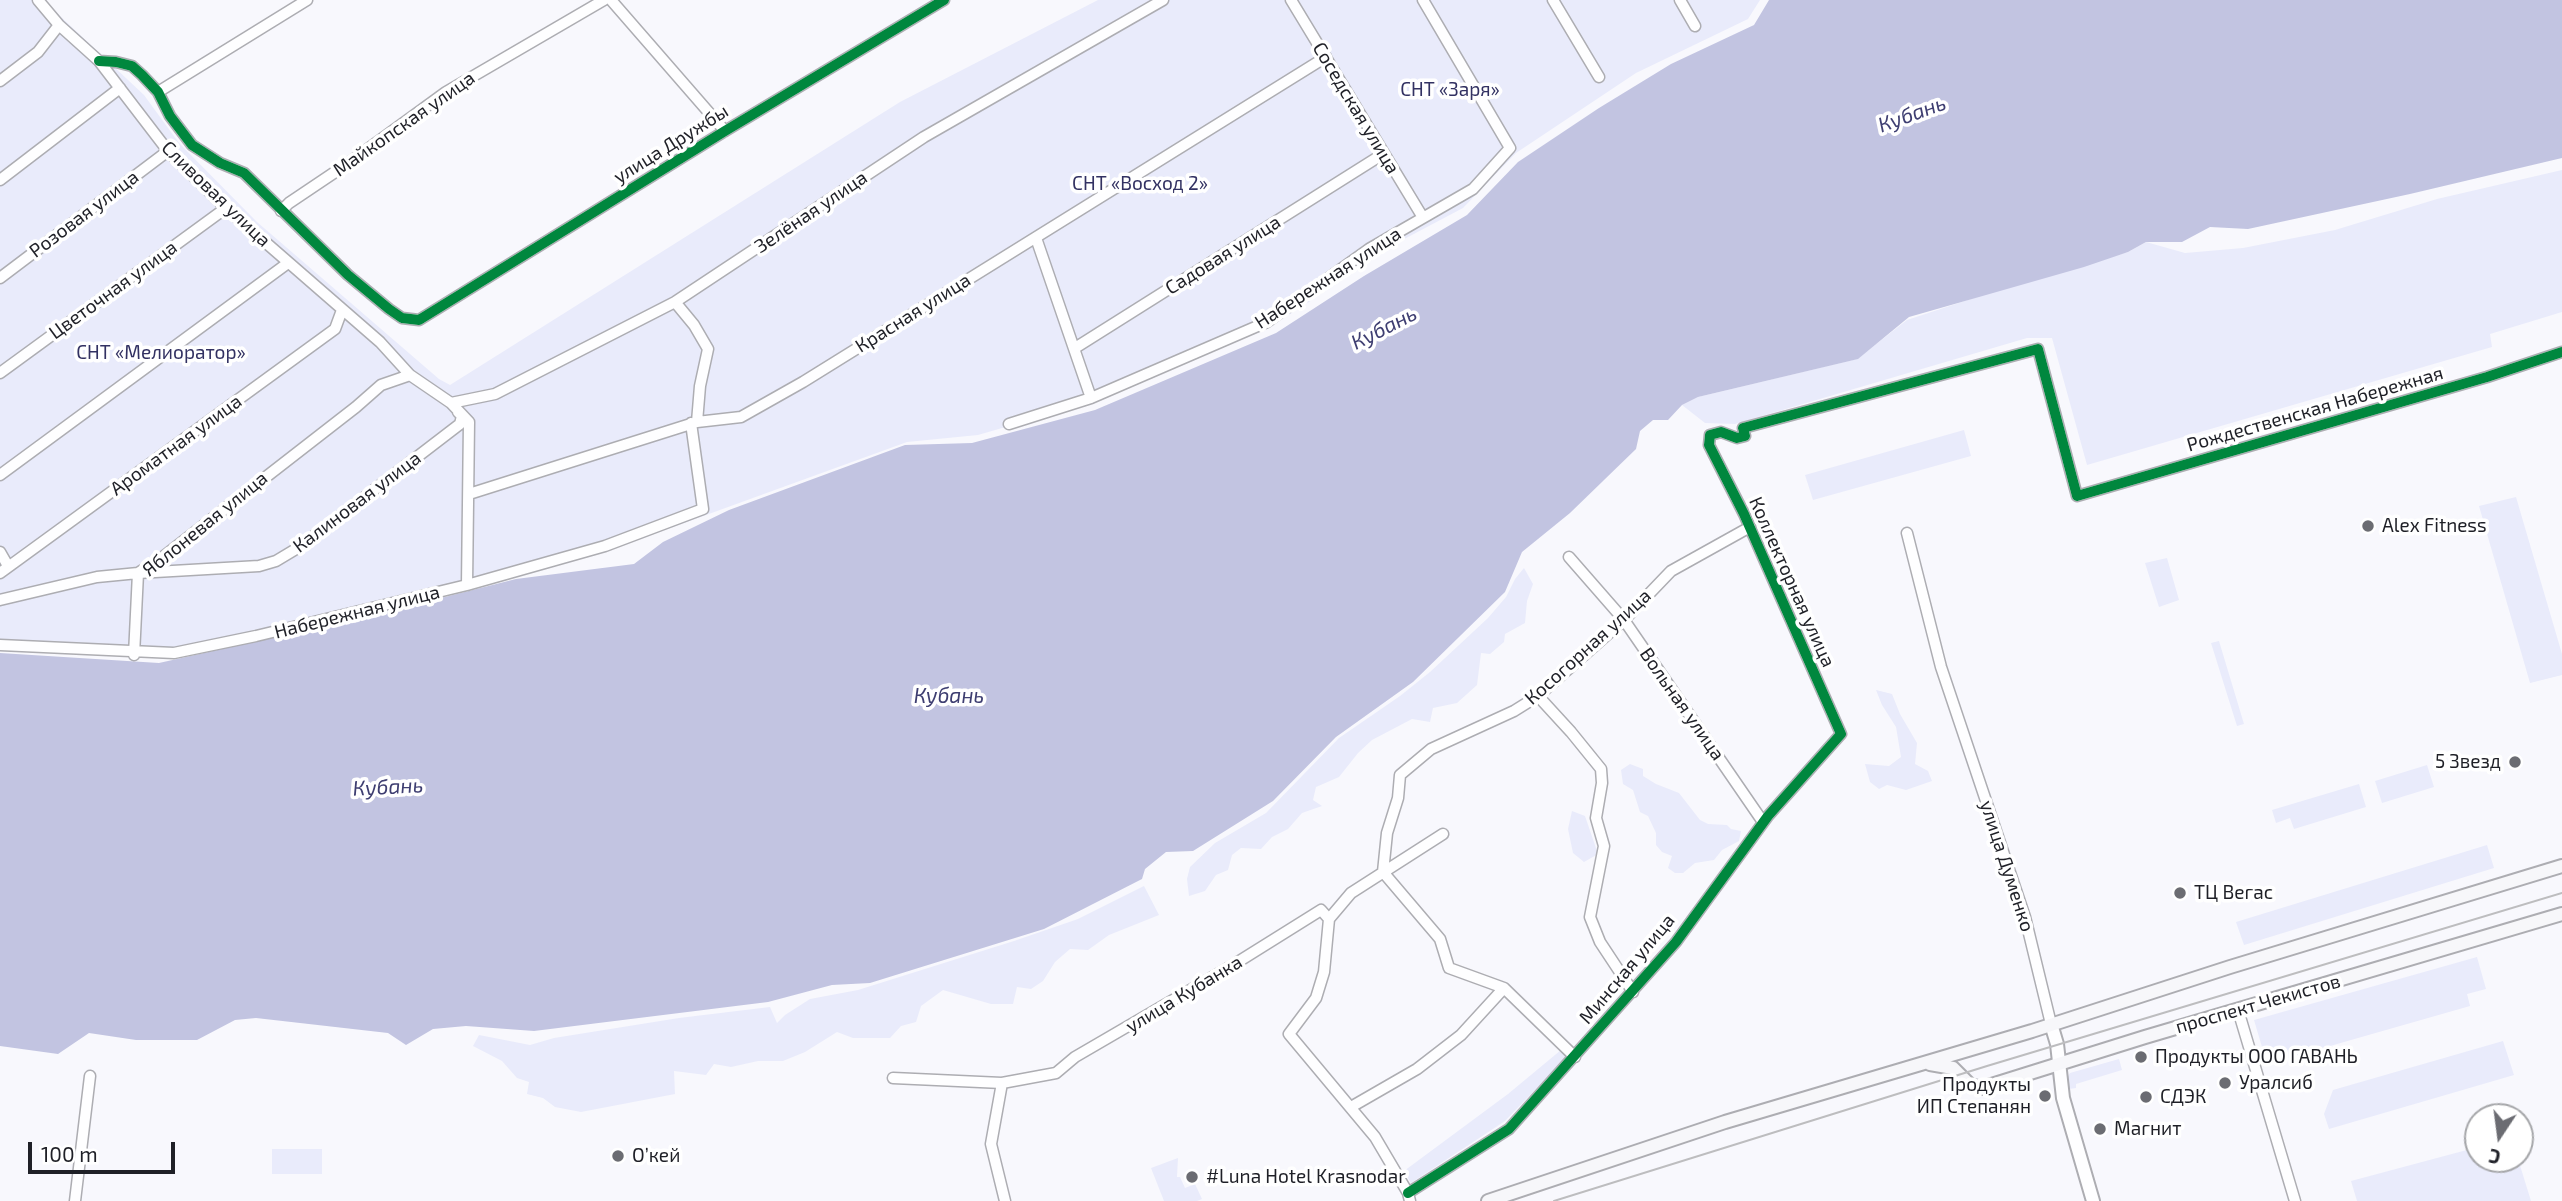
<!DOCTYPE html>
<meta charset="utf-8">
<style>
body{margin:0}
#map{position:relative;width:2562px;height:1201px;overflow:hidden;background:#f8f8fd;font-family:"Exo 2",sans-serif}
canvas{display:block}
.north{position:absolute;left:2464px;top:1103px;width:70px;height:70px;box-sizing:border-box;background:#fff;border:2px solid #a5a6a9;border-radius:50%;rotate:193deg;font-size:19px;font-weight:700;line-height:28px;text-align:center;color:#1f2027}
.north::after{content:'';display:block;margin:auto;width:24px;height:32px;background:#6b6c72;clip-path:polygon(50% 0,100% 100%,50% 72%,0 100%)}
.scale{position:absolute;left:28px;top:1142px;width:147px;height:32px;box-sizing:border-box;border:4px solid #1f2027;border-top:0;padding-left:9px;font-size:21px;line-height:24px;white-space:nowrap;color:#1f2027;-webkit-text-stroke:5px #fff;paint-order:stroke}
</style>
<div id="map">
<canvas width="2562" height="1201"></canvas>
<div class="north">С</div>
<div class="scale">100 m</div>
</div>
<script>
const context = document.querySelector('canvas').getContext('2d');
context.lineJoin = 'round';
function fill(path, color) {
  context.fillStyle = color;
  context.fill(path, 'evenodd');
}
function shape(rows) {
  const path = new Path2D();
  for (const r of rows) {
    path.moveTo(r[0], r[1]);
    for (let i = 2; i < r.length; i += 2) path.lineTo(r[i], r[i + 1]);
  }
  return path;
}
function trace(path, color, width, dash) {
  context.strokeStyle = color;
  context.lineWidth = width;
  context.lineCap = dash ? 'butt' : 'round';
  context.setLineDash(dash || []);
  context.stroke(path);
}
function write(font, color, halo, rows, align = 'center') {
  context.font = font + ' "Exo 2",sans-serif';
  context.lineWidth = 7;
  context.setLineDash([]);
  context.textBaseline = 'middle';
  context.strokeStyle = halo;
  context.fillStyle = color;
  for (const [text, x, y, turn = 0] of rows) {
    context.save();
    context.translate(x, y);
    context.rotate((+turn || 0) * Math.PI / 180);
    context.textAlign = isNaN(turn) ? turn : align;
    if (halo) context.strokeText(text, 0, 0);
    context.fillText(text, 0, 0);
    context.restore();
  }
}
fill(shape([
 [0,0,43,0,144,95,179,143,257,222,439,379,450,385,900,102,1098,0,1760,0,1748,19,1636,73,1516,153,1463,208,1357,264,1312,300,1267,329,1088,403,978,435,907,442,607,551,458,591,321,624,165,658,0,651],
 [2562,170,2562,312,2490,334,2492,347,2087,465,2052,338,2027,338,1735,424,1705,423,1682,405,1698,397,1857,359,1907,320,1992,292,2128,252,2146,242,2185,253,2243,248,2335,230,2437,199],
 [1964,430,1971,456,1813,500,1805,475],
 [2516,497,2562,654,2562,675,2530,683,2479,506],
 [2167,558,2179,600,2159,607,2145,563],
 [1524,568,1533,584,1527,601,1525,623,1505,634,1504,642,1490,654,1481,653,1477,685,1457,703,1433,708,1430,722,1412,719,1372,740,1358,753,1339,777,1316,787,1313,800,1322,806,1302,813,1288,829,1272,837,1261,849,1241,848,1232,855,1228,870,1216,875,1205,891,1189,896,1187,879,1190,867,1215,843,1266,813,1339,738,1400,696,1430,672,1488,618,1506,597,1515,579],
 [2219,641,2244,724,2237,726,2211,643],
 [1876,690,1892,694,1900,714,1917,743,1915,764,1928,771,1932,781,1906,790,1887,785,1879,789,1870,782,1865,764,1889,766,1901,757,1896,727,1882,705],
 [1630,764,1643,769,1643,776,1656,784,1679,793,1700,820,1708,824,1727,825,1731,829,1741,831,1739,841,1722,850,1714,860,1695,863,1683,873,1675,873,1668,868,1672,856,1662,852,1656,845,1656,833,1648,816,1640,812,1633,790,1623,784,1621,770],
 [2427,765,2434,787,2382,803,2375,781],
 [2359,784,2366,807,2294,829,2290,818,2276,823,2272,810],
 [1572,811,1585,816,1598,854,1584,862,1573,853,1568,829],
 [2487,845,2494,868,2244,945,2236,922],
 [1144,886,1159,915,1109,935,1088,950,1070,949,1055,962,1043,981,1031,989,1017,987,1013,1004,991,1004,943,990,921,1006,916,1022,901,1026,890,1038,853,1038,837,1032,805,1052,783,1061,758,1061,731,1067,714,1064,706,1075,674,1071,675,1094,581,1112,555,1107,543,1098,527,1094,529,1082,517,1078,502,1061,473,1046,479,1035,530,1045,554,1038,679,1018,770,1007,777,1023,785,1015,810,999,858,990,1014,941,1078,919],
 [2477,957,2486,989,2467,994,2470,1006,2267,1064,2254,1020],
 [2503,1041,2514,1075,2329,1129,2324,1114,2333,1090],
 [1561,1050,1567,1057,1505,1121,1411,1183,1404,1171,1508,1094],
 [2119,1059,2122,1070,2076,1084,2076,1088,2069,1089,2066,1080,2070,1073],
 [2478,1147,2478,1159,2518,1159,2531,1201,2357,1201,2351,1181],
 [272,1149,322,1149,322,1174,272,1174],
 [1178,1158,1177,1177,1180,1177,1185,1188,1195,1184,1202,1199,1197,1201,1164,1201,1151,1168]
]), '#e9ebfb');
fill(shape([
 [1769,0,2562,0,2562,158,2410,194,2248,229,2210,227,2182,242,2146,242,2128,252,2084,267,1909,317,1858,359,1698,397,1682,405,1668,420,1653,420,1640,431,1636,449,1570,513,1522,552,1505,592,1413,682,1336,737,1273,801,1193,851,1166,852,1145,869,1142,879,1044,929,870,983,832,985,768,1002,534,1031,466,1026,433,1029,406,1045,388,1033,256,1018,235,1020,197,1040,136,1040,89,1033,58,1054,0,1046,0,653,159,663,374,615,516,579,634,564,663,542,729,510,905,445,972,443,1095,410,1276,333,1364,276,1467,215,1518,162,1599,108,1671,64,1754,25]
]), '#c2c4e1');
const minor = shape([
 [38,0,59,25,99,61,168,151,226,208,380,342,410,375,451,403,469,422,467,585],
 [611,0,725,131],
 [1291,0,1422,216],
 [1553,0,1599,77],
 [1680,0,1695,26],
 [99,61,116,62,132,66,142,75,158,92,170,116,192,145,220,163,244,173,348,275,389,309,402,318,419,320,725,131,944,0],
 [0,81,38,52,59,25],
 [158,92,307,0],
 [0,180,120,88],
 [281,211,289,203,350,162,446,92,604,0],
 [1036,238,1091,398],
 [0,278,168,151],
 [675,302,694,325,708,349,700,386,697,422],
 [1075,348,1383,154],
 [0,373,226,208],
 [451,403,495,394,675,302,924,137,1163,0],
 [1009,424,1091,398,1267,322,1369,249,1473,189,1510,148,1423,0],
 [0,475,288,263],
 [469,494,697,422,741,417,803,382,1326,57],
 [1907,533,1941,667,2025,917,2051,1024],
 [0,552,8,566],
 [1569,557,1624,620,1763,822],
 [0,573,335,329,342,310],
 [0,600,97,577,138,573,259,566,276,561,301,546,460,424,462,416,458,412],
 [0,645,174,653,256,636,467,585,605,546,703,509,691,423],
 [134,655,138,573,163,557,356,407,381,385,410,375],
 [1538,696,1571,732,1601,769,1602,783,1596,818,1604,846,1590,917,1600,942,1633,992],
 [1329,919,1324,972,1316,998,1289,1034,1375,1137,1408,1193,1410,1201],
 [2238,1010,2295,1201],
 [1575,1057,1504,988,1449,968,1440,939,1383,872,1387,833,1398,798,1400,775,1431,749,1514,711,1538,696,1624,620,1671,571,1750,527],
 [893,1078,1002,1083,1056,1073,1075,1057,1233,965,1321,910,1329,919,1351,893,1443,834],
 [1002,1083,991,1144,1005,1201],
 [1351,1107,1417,1069,1461,1035,1504,988],
 [1408,1193,1509,1129,1676,942,1768,816,1841,734,1744,514,1709,445,1710,435,1721,432,1737,438,1745,436,1743,428,2038,349,2077,496,2487,377,2562,352],
 [75,1201,90,1076]
]);
const tertiary = shape([
 [2051,1024,2057,1044,2063,1098,2093,1201]
]);
const secondary = shape([
 [1930,1064,1953,1068,1970,1085,1982,1088,2145,1037,2562,914],
 [1488,1201,1725,1122,2032,1031,2230,967,2562,866]
]);
trace(minor, '#adadb2', 13);
trace(tertiary, '#adadb2', 16);
trace(secondary, '#adadb2', 16);
trace(minor, '#fefeff', 10);
trace(tertiary, '#fefeff', 12);
trace(secondary, '#f7f7fa', 12);
trace(shape([
 [1554,1201,1987,1066,2562,893]
]), '#bdbdbf', 2);
trace(shape([
 [99,61,116,62,132,66,142,75,158,92,170,116,192,145,220,163,244,173,348,275,389,309,402,318,419,320,725,131,944,0],
 [1408,1193,1509,1129,1676,942,1768,816,1841,734,1744,514,1709,445,1710,435,1721,432,1737,438,1745,436,1743,428,2038,349,2077,496,2487,377,2562,352]
]), '#00873e', 10);
for (const [x, y, r, color] of [
 [2368,526,7,"#6b6c72"],
 [2515,762,7,"#6b6c72"],
 [2180,893,7,"#6b6c72"],
 [2141,1057,7,"#6b6c72"],
 [2225,1083,7,"#6b6c72"],
 [2045,1096,7,"#6b6c72"],
 [2146,1097,7,"#6b6c72"],
 [2100,1129,7,"#6b6c72"],
 [618,1156,7,"#6b6c72"],
 [1192,1177,7,"#6b6c72"]
]) {
  const dot = new Path2D();
  dot.arc(x, y, r, 0, 2 * Math.PI);
  context.fillStyle = color;
  context.fill(dot);
  trace(dot, '#fff', 2.5);
}
write('19px', '#323162', '#fff', [
 ["СНТ «Заря»",1450,90],
 ["СНТ «Восход 2»",1140,184],
 ["СНТ «Мелиоратор»",161,353]
]);
write('19px', '#1f2027', '#fff', [
 ["Соседская улица",1356,108,59],
 ["Майкопская улица",404,124,-35],
 ["улица Дружбы",671,144,-32],
 ["Сливовая улица",216,194,44],
 ["Зелёная улица",811,212,-34],
 ["Розовая улица",84,214,-37],
 ["Садовая улица",1223,255,-32],
 ["Набережная улица",1328,278,-33],
 ["Цветочная улица",113,290,-36],
 ["Красная улица",913,313,-32],
 ["Рождественская Набережная",2315,409,-16],
 ["Ароматная улица",176,445,-36],
 ["Калиновая улица",357,502,-37],
 ["Яблоневая улица",205,524,-39],
 ["Коллекторная улица",1792,582,66],
 ["Набережная улица",357,612,-14],
 ["Косогорная улица",1588,647,-42],
 ["Вольная улица",1682,704,55],
 ["улица Думенко",2007,866,72],
 ["Минская улица",1627,969,-50],
 ["улица Кубанка",1184,994,-31],
 ["проспект Чекистов",2258,1004,-16]
]);
write('19px', '#1f2027', '#fff', [
 ["Alex Fitness",2382,526],
 ["5 Звезд",2501,762,"right"],
 ["ТЦ Вегас",2194,893],
 ["Продукты ООО ГАВАНЬ",2155,1057],
 ["Уралсиб",2239,1083],
 ["Продукты",2031,1085,"right"],
 ["ИП Степанян",2031,1107,"right"],
 ["СДЭК",2160,1097],
 ["Магнит",2114,1129],
 ["О’кей",632,1156],
 ["#Luna Hotel Krasnodar",1206,1177]
], 'left');
write('italic 21px', '#3e3e71', '#fff', [
 ["Кубань",1912,114,-20],
 ["Кубань",1384,328,-27],
 ["Кубань",949,696],
 ["Кубань",388,787,-3]
]);
</script>
